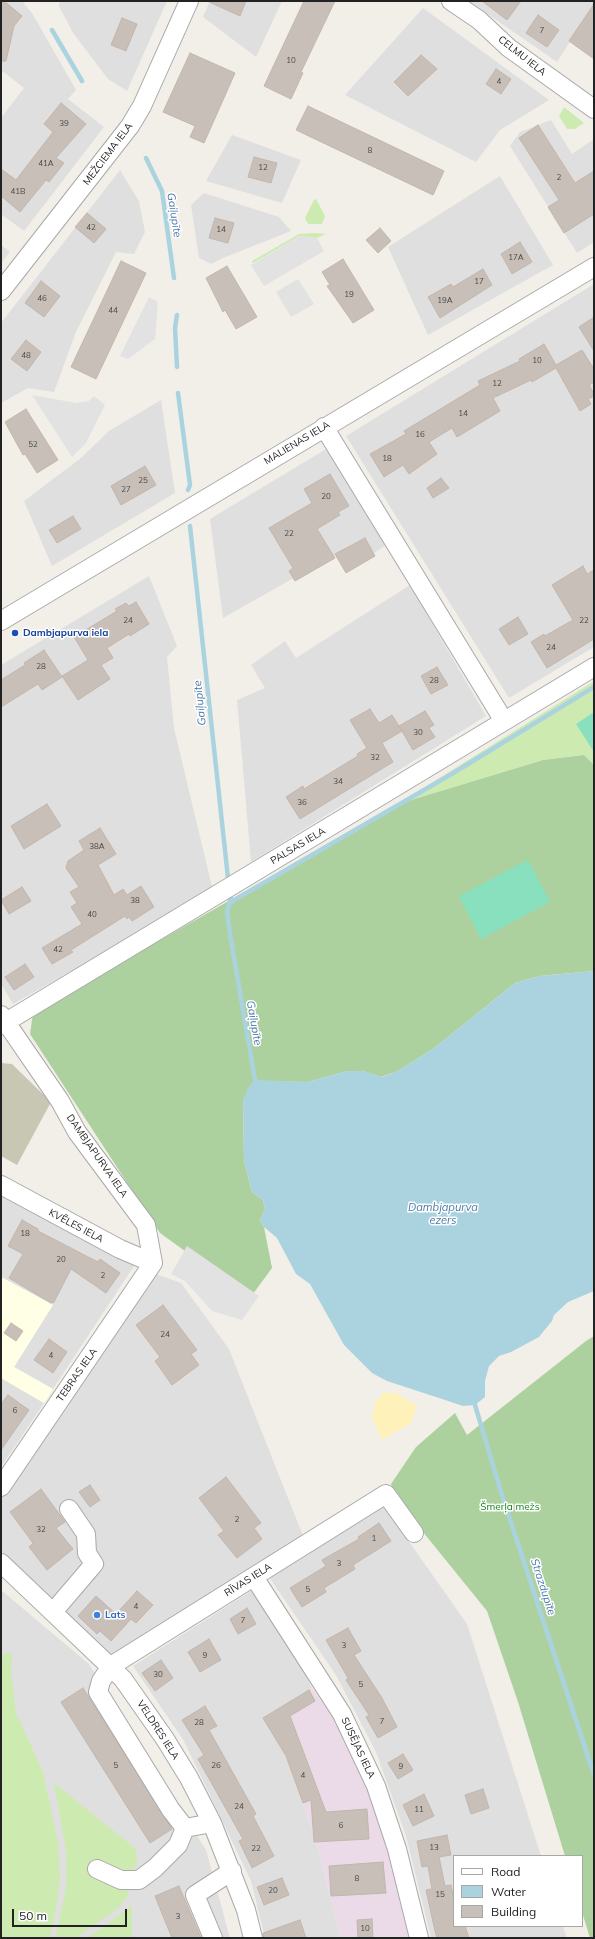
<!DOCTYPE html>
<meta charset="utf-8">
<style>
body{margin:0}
#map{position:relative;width:595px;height:1939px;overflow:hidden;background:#f2efe9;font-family:Mulish,sans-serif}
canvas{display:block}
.frame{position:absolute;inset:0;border:2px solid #222;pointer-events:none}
.legend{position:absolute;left:453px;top:1855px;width:130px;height:72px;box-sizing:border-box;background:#fff;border:1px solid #a7a7a7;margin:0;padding:5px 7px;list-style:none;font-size:12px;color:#222}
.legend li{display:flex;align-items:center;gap:8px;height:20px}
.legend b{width:20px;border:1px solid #a7a7a7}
.scale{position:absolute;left:12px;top:1909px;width:115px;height:18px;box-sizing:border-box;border:2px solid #222;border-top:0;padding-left:5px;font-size:12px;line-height:14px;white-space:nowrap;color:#222;-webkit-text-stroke:3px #fff;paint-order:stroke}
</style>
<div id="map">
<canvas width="595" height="1939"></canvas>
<div class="frame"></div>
<ul class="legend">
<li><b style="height:5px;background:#fff"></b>Road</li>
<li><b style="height:11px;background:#aad3df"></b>Water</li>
<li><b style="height:11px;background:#c7bfb8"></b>Building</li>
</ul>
<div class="scale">50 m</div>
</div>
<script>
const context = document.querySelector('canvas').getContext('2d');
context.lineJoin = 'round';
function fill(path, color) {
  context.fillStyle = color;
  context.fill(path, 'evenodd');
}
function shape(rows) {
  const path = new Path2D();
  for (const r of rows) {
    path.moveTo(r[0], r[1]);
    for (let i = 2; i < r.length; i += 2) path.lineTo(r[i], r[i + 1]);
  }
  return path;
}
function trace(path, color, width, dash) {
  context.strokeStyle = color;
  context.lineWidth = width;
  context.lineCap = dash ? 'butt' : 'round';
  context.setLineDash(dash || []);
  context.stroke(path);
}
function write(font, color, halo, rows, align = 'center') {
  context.font = font + ' Mulish,sans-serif';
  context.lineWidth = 3;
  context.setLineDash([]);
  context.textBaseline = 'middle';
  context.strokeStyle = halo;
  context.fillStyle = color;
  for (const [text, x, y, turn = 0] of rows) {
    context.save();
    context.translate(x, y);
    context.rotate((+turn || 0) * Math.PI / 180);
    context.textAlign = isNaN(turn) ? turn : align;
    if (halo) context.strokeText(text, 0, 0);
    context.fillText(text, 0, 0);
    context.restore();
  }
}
fill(shape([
 [1,1,22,1,32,13,76,90,68,99,104,127,24,231,1,214,1,118,24,88,1,70],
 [60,1,167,1,127,91,108,79,73,33,59,6],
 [210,1,282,1,256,57,203,17],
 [469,1,594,1,594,4,557,62],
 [423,8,549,100,500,130,476,162,345,95],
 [551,120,572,154,594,139,594,242,577,253,510,146,520,132],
 [232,135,301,160,282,203,206,181],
 [120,170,139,201,145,232,134,254,116,252,76,332,54,392,28,388,1,403,1,323],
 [500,176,553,265,428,335,388,247],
 [204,193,279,217,291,231,223,258,211,264,199,258,191,205],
 [1,245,10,252,1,263],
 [594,284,594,647,509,698,346,436],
 [161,400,175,493,52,566,24,501,81,458,109,431],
 [326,449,386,545,350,569,340,552,223,618,210,519],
 [149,576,177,646,167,657,174,728,213,891,13,1004,1,984,1,665],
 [410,585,486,716,251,862,237,700,265,688,251,665,285,641,296,658],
 [1,1193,134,1266,53,1389,14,1367,53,1305,1,1277],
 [156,1274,181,1283,229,1349,305,1541,111,1661,1,1555,1,1497],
 [1,1378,44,1403,1,1467],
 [384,1506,467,1624,541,1856,454,1856,454,1926,563,1926,567,1938,431,1938,406,1836,376,1752,336,1675,269,1577],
 [1,1590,89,1664,206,1850,230,1938,1,1938],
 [251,1591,291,1646,312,1688,264,1718,286,1756,315,1838,341,1938,265,1938,251,1881,184,1741,133,1666]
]), '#e0dfdf');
fill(shape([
 [312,1688,339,1726,372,1798,392,1857,412,1938,341,1938,315,1838,286,1756,263,1718]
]), '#ebdbe8');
fill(shape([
 [1,1277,53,1305,14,1367,53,1389,44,1403,1,1378]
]), '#ffffe5');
fill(shape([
 [1,1063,12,1064,51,1102,17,1165,1,1156]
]), '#c7c7b4');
fill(shape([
 [564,107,584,123,575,129,567,129,559,116],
 [316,199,325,216,322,224,308,224,305,218,314,200],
 [315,233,326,234,317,238,299,236,253,263,252,261,299,234],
 [594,681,594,765,584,755,543,760,398,804],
 [10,1653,12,1655,11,1670,16,1713,43,1772,58,1842,60,1876,56,1909,50,1938,1,1938,1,1655],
 [54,1783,136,1849,137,1863,131,1877,127,1898,117,1909,75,1938,55,1938,66,1888,66,1852],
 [132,1905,132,1938,86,1938,101,1929]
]), '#cdebb0');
fill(shape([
 [584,755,594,765,594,971,540,976,515,983,433,1049,398,1071,381,1077,363,1071,348,1071,308,1082,255,1081,243,1100,244,1160,252,1192,263,1200,265,1209,260,1220,264,1227,272,1268,250,1298,160,1233,30,1034,33,1013,398,804,543,760],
 [594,1336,594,1938,590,1938,582,1912,582,1856,565,1856,518,1702,487,1611,397,1500,391,1484,416,1447,455,1413,467,1435,586,1341]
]), '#add19e');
fill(shape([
 [384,1392,398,1394,417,1406,411,1423,382,1440,372,1417,375,1403]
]), '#fff1ba');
fill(shape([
 [594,712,594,752,576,724],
 [528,860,550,902,481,939,459,896]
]), '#88e0be');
fill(shape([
 [299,236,317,238,324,251,264,286,251,265],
 [298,279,314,304,291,317,276,292],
 [149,297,158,302,155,339,128,359,120,356],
 [32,395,76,403,89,401,94,396,105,405,86,443,72,457],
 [187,1246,259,1296,242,1320,212,1311,185,1281,171,1274]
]), '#e2e2e2');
fill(shape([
 [594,971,594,1291,568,1302,554,1315,552,1321,539,1337,511,1352,499,1356,489,1366,485,1381,485,1397,475,1405,463,1406,439,1398,387,1381,372,1373,344,1345,310,1284,296,1274,277,1238,264,1227,260,1220,265,1209,263,1200,252,1192,244,1160,243,1100,249,1086,255,1080,308,1082,348,1071,363,1071,382,1077,398,1071,433,1049,515,983,540,976]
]), '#aad3df');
trace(shape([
 [52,30,82,81],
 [146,158,162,191,174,278],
 [177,315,175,328,177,367],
 [178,393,190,485,188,490],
 [190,526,228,878],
 [231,898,227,911,230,934,255,1080],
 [229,903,450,775,594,687],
 [475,1405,501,1492,594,1775]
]), '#aad3df', 4.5);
const building = shape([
 [1,1,4,1,22,16,14,26,6,61,1,61,1,1],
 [207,1,246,1,240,16,207,1],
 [304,1,335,1,301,72,303,73,291,99,264,86,304,1],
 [482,1,521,1,507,20,482,1],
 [594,4,594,59,569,41,594,4],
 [538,15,559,30,547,47,526,33,538,15],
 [122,18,137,24,126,51,111,45,122,18],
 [190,53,235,73,204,143,190,137,195,126,163,112,190,53],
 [421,55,437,69,408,96,394,82,421,55],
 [496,69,511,79,501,94,486,84,496,69],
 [61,103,86,124,56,158,64,163,49,182,46,180,20,212,1,196,1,169,16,180,53,132,44,124,61,103],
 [308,106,444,171,433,195,296,130,308,106],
 [538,125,575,183,594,171,594,214,564,233,548,207,559,200,519,138,538,125],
 [254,157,277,163,271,183,248,177,254,157],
 [87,213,106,229,94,243,75,227,87,213],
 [215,218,234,223,228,243,209,238,215,218],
 [380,228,391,241,378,253,366,240,380,228],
 [520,242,532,262,512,274,501,254,520,242],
 [343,259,374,310,353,323,327,286,330,285,322,272,343,259],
 [121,261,146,273,96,379,71,367,121,261],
 [227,266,257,317,236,329,225,310,223,312,206,278,227,266],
 [483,269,492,285,440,318,428,297,451,284,453,287,483,269],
 [41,281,60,296,44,317,25,303,41,281],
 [594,317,594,351,579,327,594,317],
 [26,340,41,352,27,371,11,359,26,340],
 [544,344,556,365,582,350,594,369,594,382,589,385,594,394,594,396,588,399,591,404,580,411,556,368,532,382,531,380,493,398,500,411,457,437,452,428,429,442,437,454,409,474,403,465,384,477,370,454,406,434,404,431,480,385,478,381,520,361,519,359,544,344],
 [26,409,58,460,37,473,25,454,23,455,5,422,26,409],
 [145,466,156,485,121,505,111,486,145,466],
 [330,474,349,506,338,512,340,515,317,529,335,558,295,581,289,571,293,568,269,528,312,503,304,489,330,474],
 [441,478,449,488,433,498,427,488,441,478],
 [73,516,81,529,57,543,49,530,73,516],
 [365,538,375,556,346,573,335,554,365,538],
 [583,566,587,574,594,570,594,639,547,668,531,642,544,634,545,636,573,620,552,585,583,566],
 [136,602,149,624,130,636,129,634,107,648,113,658,101,665,110,679,78,700,62,676,88,660,74,637,117,611,115,609,126,603,129,606,136,602],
 [518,617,528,634,509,645,499,629,518,617],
 [44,650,62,677,42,690,38,684,1,707,1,680,25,665,24,663,44,650],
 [437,667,448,685,431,694,421,676,437,667],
 [370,709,379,723,392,715,402,731,382,743,393,762,300,819,286,797,303,786,304,789,358,756,357,754,367,748,350,720,370,709],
 [425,711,434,725,429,728,435,737,413,750,399,726,425,711],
 [47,804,61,826,24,849,11,826,47,804],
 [100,828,116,854,98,865,114,895,123,889,127,895,141,886,154,907,132,921,129,917,127,919,125,916,71,950,73,952,52,964,42,948,82,924,71,907,77,903,70,892,79,887,66,868,68,861,84,850,79,841,100,828],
 [22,887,31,901,9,914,1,900,22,887],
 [25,964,34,977,14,990,5,977,25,964],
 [22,1220,38,1229,38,1231,98,1262,100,1259,120,1273,106,1293,71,1269,54,1302,51,1303,9,1278,23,1254,8,1246,22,1220],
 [163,1305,197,1350,191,1354,199,1365,172,1385,155,1361,160,1357,136,1325,163,1305],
 [11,1323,23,1331,16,1341,4,1333,11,1323],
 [49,1339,67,1352,53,1373,34,1360,49,1339],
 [8,1395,29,1410,1,1450,1,1404,8,1395],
 [226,1477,261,1523,254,1528,262,1539,237,1558,218,1535,224,1531,199,1498,226,1477],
 [90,1485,100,1500,90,1507,79,1492,90,1485],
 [41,1489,65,1522,56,1528,73,1549,47,1570,29,1547,33,1543,10,1512,41,1489],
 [379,1523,391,1541,353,1565,355,1569,324,1588,326,1592,302,1607,290,1588,326,1566,322,1560,359,1539,358,1537,379,1523],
 [137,1591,153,1605,136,1623,131,1619,111,1641,100,1631,97,1634,78,1616,96,1596,116,1614,137,1591],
 [247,1608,256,1624,238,1634,230,1619,247,1608],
 [348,1628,361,1651,354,1655,382,1698,397,1727,378,1738,366,1717,369,1715,346,1680,348,1678,326,1640,348,1628],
 [209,1639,221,1660,200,1672,188,1652,209,1639],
 [161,1660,173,1678,155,1691,142,1673,161,1660],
 [83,1688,172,1829,150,1843,61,1702,83,1688],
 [309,1690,315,1701,290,1716,326,1812,367,1809,369,1839,314,1842,311,1800,303,1803,286,1756,263,1718,309,1690],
 [205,1706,217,1726,209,1730,256,1814,253,1816,274,1856,252,1868,239,1841,243,1839,198,1759,204,1755,182,1720,205,1706],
 [403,1754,413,1770,398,1779,388,1763,403,1754],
 [483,1789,489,1808,471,1814,465,1795,483,1789],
 [424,1794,434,1816,413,1826,403,1805,424,1794],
 [447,1835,451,1855,439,1857,445,1886,451,1885,454,1901,454,1926,465,1926,469,1938,437,1938,435,1931,426,1890,432,1889,428,1866,422,1867,417,1841,447,1835],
 [383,1862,386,1893,331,1896,329,1866,383,1862],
 [282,1878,289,1895,264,1905,257,1887,282,1878],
 [179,1886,201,1938,172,1938,155,1896,179,1886],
 [372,1919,373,1938,358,1938,357,1920,372,1919],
 [300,1920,306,1938,263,1938,263,1933,300,1920]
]);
fill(building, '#c7bfb8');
trace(building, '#c4b6ab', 1);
const minor = shape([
 [451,1,479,20,509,48,594,109],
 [1,291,130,126,142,106,189,1],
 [324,427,504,721],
 [1,621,594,267],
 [1,1015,60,1101,77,1132,146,1225,153,1263],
 [1,1025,594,667],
 [1,1185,120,1249,153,1263],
 [1,1487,153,1263],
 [1,1563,123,1679,165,1739,189,1778,212,1823,246,1910,253,1938],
 [254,1577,342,1714,376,1786,397,1849,419,1938],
 [53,1612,94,1564,87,1553,86,1534,69,1509],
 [212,1823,185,1828,171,1810,98,1692,101,1681,111,1666,386,1494,414,1533],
 [97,1869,121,1880,139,1880,155,1868,178,1845,185,1828],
 [213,1938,195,1895,232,1871]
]);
trace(minor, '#a9a9a9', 20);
trace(minor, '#fff', 18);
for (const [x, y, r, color] of [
 [15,633,4,"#1a4fb4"],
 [97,1615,4,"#3f7fe0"]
]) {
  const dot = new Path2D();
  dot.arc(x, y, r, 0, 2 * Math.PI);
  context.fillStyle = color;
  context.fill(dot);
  trace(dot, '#fff', 1.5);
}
write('8px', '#4b4948', null, [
 ["7",542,31],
 ["10",291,61],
 ["4",499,82],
 ["39",64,124],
 ["8",370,151],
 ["41A",46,164],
 ["12",263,168],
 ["2",559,178],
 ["41B",18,192],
 ["42",91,228],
 ["14",221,230],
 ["17A",516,258],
 ["17",479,282],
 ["19",349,295],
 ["46",42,299],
 ["19A",445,301],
 ["44",113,311],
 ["48",26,356],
 ["10",537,361],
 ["12",497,384],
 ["14",463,414],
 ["16",420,435],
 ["52",33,445],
 ["18",387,459],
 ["25",143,481],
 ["27",126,490],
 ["20",326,497],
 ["22",289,534],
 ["24",128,621],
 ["22",584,621],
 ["24",551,648],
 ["28",41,667],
 ["28",434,681],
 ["30",418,733],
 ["32",375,758],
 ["34",338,782],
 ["36",302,803],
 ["38A",97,847],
 ["38",135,901],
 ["40",92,915],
 ["42",58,950],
 ["18",25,1234],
 ["20",61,1260],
 ["2",103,1276],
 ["24",165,1335],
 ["4",51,1356],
 ["6",15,1411],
 ["2",237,1520],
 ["32",41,1530],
 ["1",374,1539],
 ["3",339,1564],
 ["5",308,1590],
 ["4",136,1607],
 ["7",243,1621],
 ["3",344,1646],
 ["9",205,1656],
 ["30",158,1675],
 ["5",361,1685],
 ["7",382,1722],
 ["28",199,1723],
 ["5",116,1766],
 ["26",216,1766],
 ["9",401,1767],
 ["4",303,1776],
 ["24",239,1807],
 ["11",419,1810],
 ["6",341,1826],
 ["13",434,1848],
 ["22",256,1849],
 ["8",357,1879],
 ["20",273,1891],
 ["15",440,1895],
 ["3",178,1917],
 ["10",365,1929]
]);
write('10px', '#222', '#fff', [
 ["CELMU IELA",522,56,38],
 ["MEŽCIEMA IELA",108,154,-53],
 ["MALIENAS IELA",297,443,-31],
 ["PALSAS IELA",298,846,-31],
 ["DAMBJAPURVA IELA",97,1156,55],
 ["KVĒLES IELA",76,1226,28],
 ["TEBRAS IELA",77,1375,-55],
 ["RĪVAS IELA",248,1580,-32],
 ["VELDRES IELA",158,1730,57],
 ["SUSĒJAS IELA",358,1748,65]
]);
write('bold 10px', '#164399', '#fff', [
 ["Dambjapurva iela",23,633]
], 'left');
write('10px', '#0c8416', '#fff', [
 ["Šmerļa mežs",510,1507]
]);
write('bold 10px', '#366cbe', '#fff', [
 ["Lats",105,1615]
], 'left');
write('italic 11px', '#4a7aab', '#fff', [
 ["Gaiļupīte",174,215,81],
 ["Gaiļupīte",200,703,-96],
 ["Gaiļupīte",254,1023,80],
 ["Dambjapurva",443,1208],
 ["ezers",443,1221],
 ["Strazdupīte",543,1587,72]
]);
</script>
